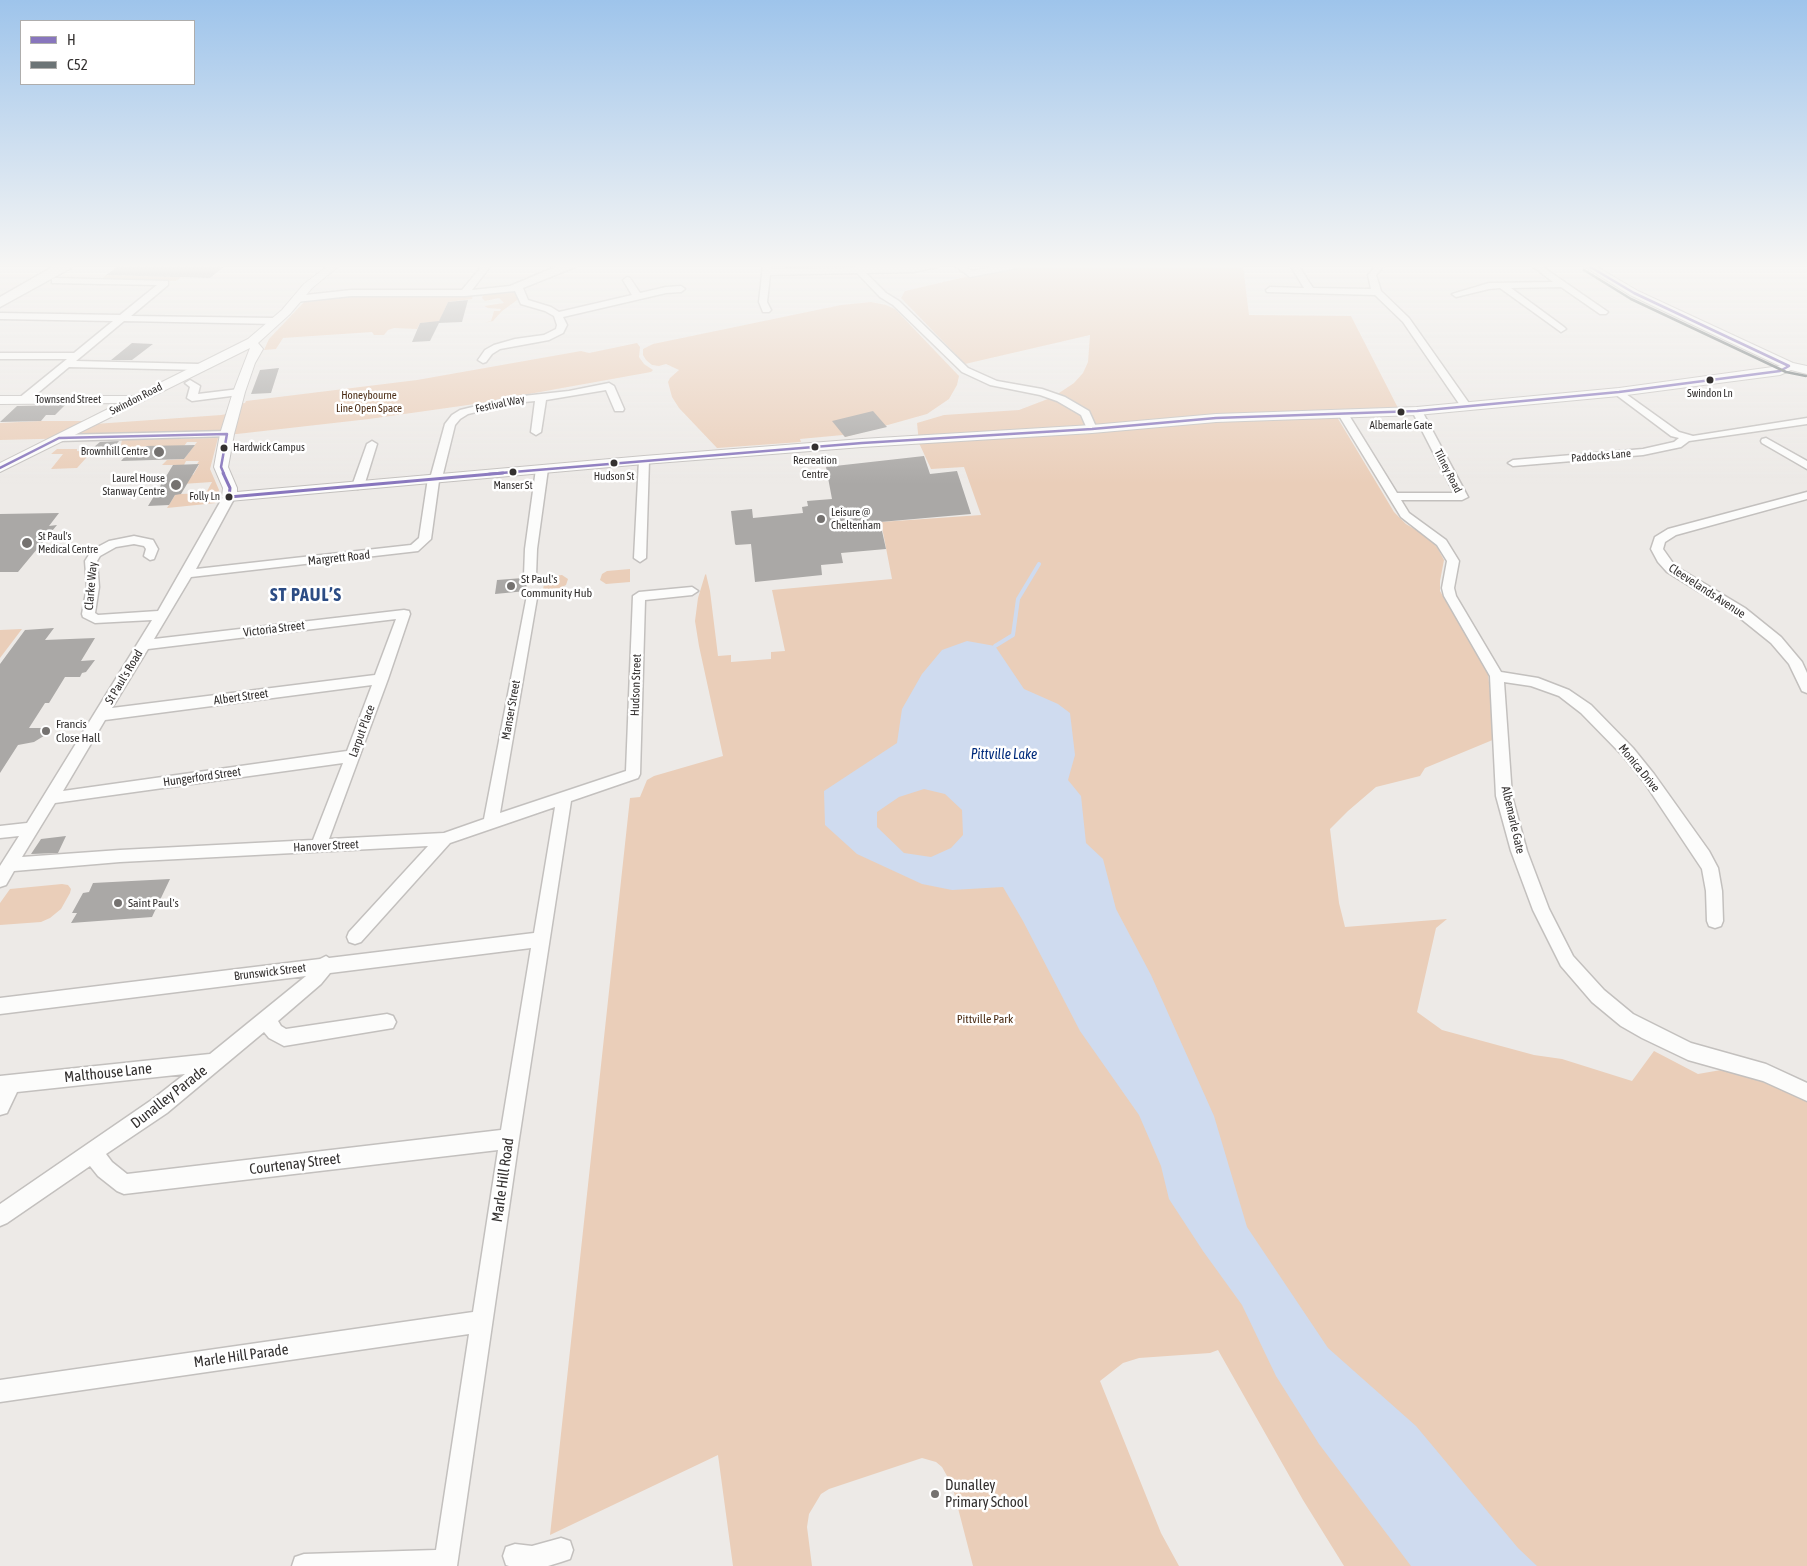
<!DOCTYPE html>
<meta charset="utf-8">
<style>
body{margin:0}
#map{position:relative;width:1807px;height:1566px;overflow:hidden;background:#edeae7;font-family:"Asap Condensed",sans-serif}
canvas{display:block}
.legend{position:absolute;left:20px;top:20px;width:175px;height:65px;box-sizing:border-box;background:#fff;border:1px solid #aeadac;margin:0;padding:6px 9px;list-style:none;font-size:15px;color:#343130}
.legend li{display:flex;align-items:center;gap:10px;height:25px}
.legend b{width:25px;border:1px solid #aeadac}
</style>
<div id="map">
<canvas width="1807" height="1566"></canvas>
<ul class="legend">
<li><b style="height:6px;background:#8876bd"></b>H</li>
<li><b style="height:6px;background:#6c7476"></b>C52</li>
</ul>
</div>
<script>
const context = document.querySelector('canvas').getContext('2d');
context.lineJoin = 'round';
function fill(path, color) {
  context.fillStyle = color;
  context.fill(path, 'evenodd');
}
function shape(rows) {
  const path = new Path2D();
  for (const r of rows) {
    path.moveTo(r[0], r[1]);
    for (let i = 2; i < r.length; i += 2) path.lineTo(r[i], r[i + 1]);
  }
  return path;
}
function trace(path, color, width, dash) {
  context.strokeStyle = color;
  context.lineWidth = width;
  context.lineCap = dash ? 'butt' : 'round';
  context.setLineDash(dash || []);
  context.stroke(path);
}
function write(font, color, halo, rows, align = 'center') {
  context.font = font + ' "Asap Condensed",sans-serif';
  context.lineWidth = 5;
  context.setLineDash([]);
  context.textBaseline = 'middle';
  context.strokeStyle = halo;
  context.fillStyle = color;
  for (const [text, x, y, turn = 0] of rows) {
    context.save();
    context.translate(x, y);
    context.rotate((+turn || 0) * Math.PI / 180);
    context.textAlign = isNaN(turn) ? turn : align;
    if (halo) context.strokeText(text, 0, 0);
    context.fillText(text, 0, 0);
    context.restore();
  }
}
fill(shape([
 [1016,265,1243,265,1249,315,1351,316,1398,408,1334,412,1394,512,1406,524,1426,536,1437,547,1444,560,1440,581,1440,591,1488,673,1495,739,1425,768,1420,776,1376,787,1348,811,1330,829,1339,903,1345,927,1447,919,1436,928,1417,1012,1442,1030,1534,1055,1562,1059,1632,1081,1654,1051,1698,1074,1744,1066,1807,1092,1807,1566,1344,1566,1303,1500,1218,1350,1210,1353,1139,1358,1123,1363,1100,1381,1161,1533,1179,1566,973,1566,952,1485,942,1467,936,1462,922,1458,829,1489,821,1494,809,1514,807,1527,812,1566,733,1566,718,1455,550,1535,630,798,640,797,647,780,654,776,723,756,699,646,695,621,698,598,705,575,706,574,710,591,718,656,731,655,731,662,771,659,771,652,785,651,772,590,892,579,881,522,981,515,964,467,931,469,919,443,917,423,944,415,1019,410,1053,397,1074,383,1083,373,1088,362,1090,335,965,364,901,298,905,291],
 [106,275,133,276,181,277,176,281,102,279],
 [512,290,520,298,502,311,493,321,484,323,491,321,494,311,500,311,501,309,488,308,484,306,504,303,499,298,485,301,482,298,483,293],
 [473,294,472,299,448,302,439,322,420,323,417,329,394,328,388,330,384,335,374,335,372,332,283,338,276,349,264,350,269,339,304,302,349,297,450,297],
 [871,302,886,305,895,309,959,376,957,385,949,399,927,414,845,437,843,435,800,439,801,442,717,448,679,408,672,397,668,382,670,378,679,370,666,364,659,366,652,365,646,360,643,355,643,349,653,344,841,305],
 [637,343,640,347,639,357,644,364,653,370,651,372,468,405,369,419,237,434,0,440,0,423,41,421,81,421,95,424,221,415,233,413,236,404,245,403,246,401,417,380,581,351,589,353],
 [218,438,210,469,219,490,216,503,167,508,177,492,181,494,206,493,212,482,182,484,188,475,193,475,199,465,197,464,199,461,186,461,184,465,162,465,167,460,184,459,197,442,187,442,182,449,146,446,126,455,105,456,105,451,120,449,122,440],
 [57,449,77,449,77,451,88,452,83,457,87,457,77,468,51,469,63,454,51,454],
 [630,569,630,582,606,584,600,580,602,574,607,571],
 [562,575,568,579,566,585,560,588,543,590,545,577],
 [22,629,0,658,0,630],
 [62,884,68,885,71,889,70,893,61,909,50,918,41,922,0,925,0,903,10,889]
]), '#eaceb9');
fill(shape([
 [967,641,995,646,1024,689,1058,704,1070,713,1075,755,1068,780,1081,796,1086,843,1103,859,1116,909,1151,975,1214,1116,1247,1227,1328,1348,1416,1426,1518,1548,1537,1566,1411,1566,1319,1444,1276,1376,1242,1305,1203,1251,1169,1199,1161,1166,1139,1115,1080,1031,1023,921,1003,887,952,890,922,884,857,854,825,825,824,791,897,743,902,709,922,674,942,650],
 [924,789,945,794,962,810,963,835,951,848,931,857,904,853,877,827,877,812,899,797]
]), '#cfdbef');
trace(shape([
 [995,646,1013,635,1018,599,1039,564]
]), '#cfdbef', 4);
fill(shape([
 [120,265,226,265,210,278,106,275],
 [468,300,462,322,439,323,430,341,412,342,420,323,439,321,448,302],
 [132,343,153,344,132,360,111,360],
 [279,368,271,393,251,394,260,370],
 [65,405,55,415,46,415,41,421,0,422,17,406],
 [873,411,887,427,845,437,832,421],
 [119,441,109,453,82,457,100,442],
 [195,445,184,459,121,461,132,448,144,448,146,446],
 [924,456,930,474,957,471,971,514,880,522,886,549,841,553,843,563,821,565,822,575,755,582,751,544,736,545,735,544,731,511,752,509,753,518,803,513,802,507,808,506,807,501,832,499,826,467],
 [199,464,181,494,175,495,169,505,148,506,173,465],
 [59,513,49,526,57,525,18,572,0,572,0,514],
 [523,578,527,580,526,591,495,594,497,580],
 [54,628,45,640,95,638,81,661,95,660,86,672,82,673,80,677,65,677,49,703,45,703,29,728,41,728,47,734,34,742,18,745,0,773,0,664,25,630],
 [66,836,58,853,31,854,41,839],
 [170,879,152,917,71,923,77,913,72,913,83,893,89,892,93,883]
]), '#aaa8a6');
const minor = shape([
 [485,265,489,268,472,290,510,286,553,268,564,265,576,265,575,267,523,288,528,300,551,307,559,312,632,295,623,280,627,277,630,278,640,293,666,287,681,286,685,289,681,292,666,293,563,317,567,325,563,333,549,340,500,349,492,354,486,362,483,363,478,360,485,350,494,345,515,339,544,335,556,329,557,325,554,316,545,311,521,304,515,291,465,296,351,296,296,302,292,299,296,296,351,290,462,290,482,266,485,265],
 [763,265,771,265,771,269,856,268,857,265,865,265,865,267,939,265,938,267,913,272,866,273,886,293,899,301,968,368,997,381,1042,389,1065,397,1089,411,1097,429,1096,431,1088,431,1081,415,1057,401,1040,395,990,385,962,372,893,305,880,297,857,273,770,275,767,302,771,310,769,312,763,312,759,302,763,265],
 [954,265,963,265,972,271,1005,265,1021,265,1017,268,970,277,954,265],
 [1290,265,1298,265,1313,288,1371,289,1368,275,1377,265,1385,265,1376,275,1381,291,1409,318,1471,406,1470,408,1462,408,1403,322,1375,295,1267,292,1266,290,1270,287,1304,288,1290,265],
 [1531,265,1540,265,1608,312,1606,314,1600,314,1561,287,1511,288,1564,327,1566,329,1561,332,1500,288,1489,289,1456,297,1452,294,1489,283,1553,282,1531,265],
 [55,278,168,281,168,285,131,316,276,318,281,321,276,324,124,321,76,361,199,364,204,367,199,370,69,367,27,402,19,402,19,398,67,359,0,359,0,353,74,353,113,321,0,319,0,313,120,315,157,285,52,283,52,279,55,278],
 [190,380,200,386,198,394,239,389,244,392,239,395,192,401,187,398,190,387,185,383,190,380],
 [609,383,614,386,624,409,623,411,615,411,606,390,546,400,541,432,536,435,531,432,535,401,514,403,468,414,460,419,455,425,442,478,439,481,431,539,418,551,191,577,154,639,404,610,409,611,410,614,388,679,329,839,444,833,484,819,527,595,531,594,537,598,500,813,626,771,633,596,639,592,692,587,698,591,692,595,645,600,640,774,638,778,571,801,519,1139,457,1566,292,1566,295,1557,304,1554,436,1550,469,1334,0,1402,0,1380,473,1312,498,1150,124,1194,117,1191,98,1176,90,1166,7,1223,0,1226,0,1204,153,1099,185,1074,17,1092,7,1113,0,1115,0,1076,210,1054,306,976,0,1014,0,998,320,959,326,956,329,958,534,933,555,807,450,843,361,942,355,944,349,942,347,937,349,932,428,846,120,862,14,871,6,885,0,887,0,866,19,836,0,838,0,826,27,823,152,620,95,623,83,617,82,614,87,587,85,561,92,550,109,541,134,536,153,540,158,549,154,559,150,560,144,556,146,549,144,546,134,544,116,547,100,556,97,561,99,587,95,613,98,615,158,611,223,497,229,494,235,497,196,569,411,545,419,538,428,478,431,475,445,424,452,415,460,410,514,397,569,391,609,383],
 [396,619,375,675,112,708,148,649,396,619],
 [372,685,347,751,63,791,105,720,372,685],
 [343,763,313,840,120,850,22,857,55,803,343,763],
 [531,948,501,1130,127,1174,112,1162,106,1154,167,1113,264,1032,269,1038,284,1046,393,1028,396,1022,393,1016,387,1014,286,1029,281,1026,278,1021,321,984,330,973,531,948],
 [1619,389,1679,432,1693,436,1807,418,1807,424,1689,441,1681,447,1643,455,1513,466,1508,463,1513,460,1643,449,1674,442,1679,438,1671,436,1615,394,1615,390,1619,389],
 [1417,408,1422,411,1468,497,1462,500,1401,500,1409,513,1446,540,1459,561,1454,588,1456,596,1501,672,1538,678,1569,690,1591,705,1633,748,1654,774,1709,851,1718,868,1722,891,1723,921,1721,926,1715,928,1709,926,1707,921,1706,891,1702,869,1644,782,1623,756,1581,713,1559,696,1531,686,1504,682,1512,796,1527,851,1549,909,1573,956,1604,990,1633,1014,1691,1043,1766,1064,1807,1083,1807,1101,1763,1081,1688,1060,1642,1038,1621,1026,1592,1002,1561,966,1533,910,1511,851,1496,796,1490,676,1444,596,1442,588,1447,561,1437,545,1401,517,1338,414,1339,412,1347,412,1397,493,1454,493,1412,411,1417,408],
 [227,431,231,432,232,434,231,436,59,441,54,438,59,435,227,431],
 [1766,438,1807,461,1807,469,1762,443,1761,441,1762,439,1766,438],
 [372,441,377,444,364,486,358,489,354,488,352,486,367,444,372,441],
 [644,457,649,460,646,558,640,562,634,558,639,460,644,457],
 [542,466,548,469,537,549,536,576,530,580,524,576,525,549,536,469,542,466],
 [1807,492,1807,499,1676,535,1665,542,1663,549,1675,566,1745,608,1781,637,1802,662,1807,673,1807,693,1802,691,1789,664,1771,643,1735,614,1667,572,1658,562,1651,549,1655,537,1668,529,1807,492],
 [561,1538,570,1541,573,1550,570,1559,561,1562,548,1566,509,1566,506,1565,503,1556,506,1547,515,1544,532,1546,561,1538]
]);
const tertiary = shape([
 [329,265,340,265,312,288,290,314,258,343,263,349,255,363,245,392,234,434,228,467,237,488,237,492,644,456,862,439,1092,425,1216,414,1417,407,1619,388,1780,366,1630,295,1582,265,1594,265,1638,291,1793,363,1807,366,1807,374,1791,370,1780,375,1619,396,1417,415,1216,422,1092,433,862,447,644,464,229,501,224,500,222,497,223,488,214,467,220,434,233,392,250,348,0,472,0,463,120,403,0,404,0,396,134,396,248,339,282,310,304,284,329,265]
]);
const trunk = shape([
 [56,265,73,265,71,268,0,307,0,297,56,265]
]);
trace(minor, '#c3c0be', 3);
trace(tertiary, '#c3c0be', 2);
trace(trunk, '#c3c0be', 3);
fill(minor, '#fcfcfb');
fill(tertiary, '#fcfcfb');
fill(trunk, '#fcfcfb');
trace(shape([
 [0,468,59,438,227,434,221,467,224,474],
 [489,474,862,443,1092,429,1216,418,1417,411,1619,392,1780,371,1789,366,1634,293,1587,265]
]), '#8876bd', 2.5);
trace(shape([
 [223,473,230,488,229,497,503,473]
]), '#8876bd', 3);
trace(shape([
 [1584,270,1631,299,1786,372,1806,376]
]), '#6c7476', 2.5);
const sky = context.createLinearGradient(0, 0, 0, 484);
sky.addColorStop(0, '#9ec4eb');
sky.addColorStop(0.55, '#f7f6f4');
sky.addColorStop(1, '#f7f6f400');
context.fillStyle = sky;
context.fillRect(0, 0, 1807, 484);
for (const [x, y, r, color] of [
 [1710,380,4.5,"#343130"],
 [1401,412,4.5,"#343130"],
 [815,447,4.5,"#343130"],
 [224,448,4.5,"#343130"],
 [159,452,6,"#757270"],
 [614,463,4.5,"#343130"],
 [513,472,4.5,"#343130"],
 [176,485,6,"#757270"],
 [229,497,4.5,"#343130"],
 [821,519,5,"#757270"],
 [27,543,6,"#757270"],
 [511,586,5,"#757270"],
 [46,731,5,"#757270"],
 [118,903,5,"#757270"],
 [935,1494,5,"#757270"]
]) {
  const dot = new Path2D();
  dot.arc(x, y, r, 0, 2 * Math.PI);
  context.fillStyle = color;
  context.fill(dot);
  trace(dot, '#fff', 2);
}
write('11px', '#343130', '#fff', [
 ["Swindon Ln",1710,394],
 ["Albemarle Gate",1401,426],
 ["Hardwick Campus",233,448,"left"],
 ["Recreation",815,461],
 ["Centre",815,475],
 ["Hudson St",614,477],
 ["Manser St",513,486],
 ["Folly Ln",220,497,"right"]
]);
write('11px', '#4b2c14', '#fff', [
 ["Honeybourne",369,396],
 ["Line Open Space",369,409]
]);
write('11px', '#343130', '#fff', [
 ["Swindon Road",136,399,-27],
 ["Townsend Street",68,400],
 ["Festival Way",500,404,-12],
 ["Paddocks Lane",1601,456,-5],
 ["Tilney Road",1448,471,63]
]);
write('11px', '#343130', '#fff', [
 ["Brownhill Centre",148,452],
 ["Laurel House",165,479],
 ["Stanway Centre",165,492],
 ["Leisure @",831,513,"left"],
 ["Cheltenham",831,526,"left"],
 ["St Paul's",38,537,"left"],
 ["Medical Centre",38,550,"left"]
], 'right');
write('12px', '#343130', '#fff', [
 ["Margrett Road",339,558,-6],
 ["Clarke Way",91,586,-85],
 ["Cleevelands Avenue",1707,591,33],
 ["Victoria Street",274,629,-7],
 ["St Paul's Road",124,677,-59],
 ["Hudson Street",636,685,-88],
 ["Albert Street",241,697,-8],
 ["Manser Street",511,710,-80],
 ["Larput Place",362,731,-70],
 ["Monica Drive",1639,768,51],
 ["Hungerford Street",202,777,-8],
 ["Albemarle Gate",1513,820,77],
 ["Hanover Street",326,846,-3],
 ["Brunswick Street",270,972,-7]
]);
write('12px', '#343130', '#fff', [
 ["St Paul's",521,579],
 ["Community Hub",521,593],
 ["Francis",56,724],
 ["Close Hall",56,738],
 ["Saint Paul's",128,903]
], 'left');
write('12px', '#4b2c14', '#fff', [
 ["Pittville Park",985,1019]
]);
write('italic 14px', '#002b7c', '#fff', [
 ["Pittville Lake",1004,755]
]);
write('15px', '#343130', '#fff', [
 ["Malthouse Lane",108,1073,-6],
 ["Dunalley Parade",169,1097,-38],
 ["Courtenay Street",295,1164,-7],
 ["Marle Hill Road",503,1180,-82],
 ["Marle Hill Parade",241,1356,-8]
]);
write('15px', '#343130', '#fff', [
 ["Dunalley",945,1485],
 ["Primary School",945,1502]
], 'left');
context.letterSpacing = '1px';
write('bold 18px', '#2c4c84', '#fff', [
 ["ST PAUL’S",306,595]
]);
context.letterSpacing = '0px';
</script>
